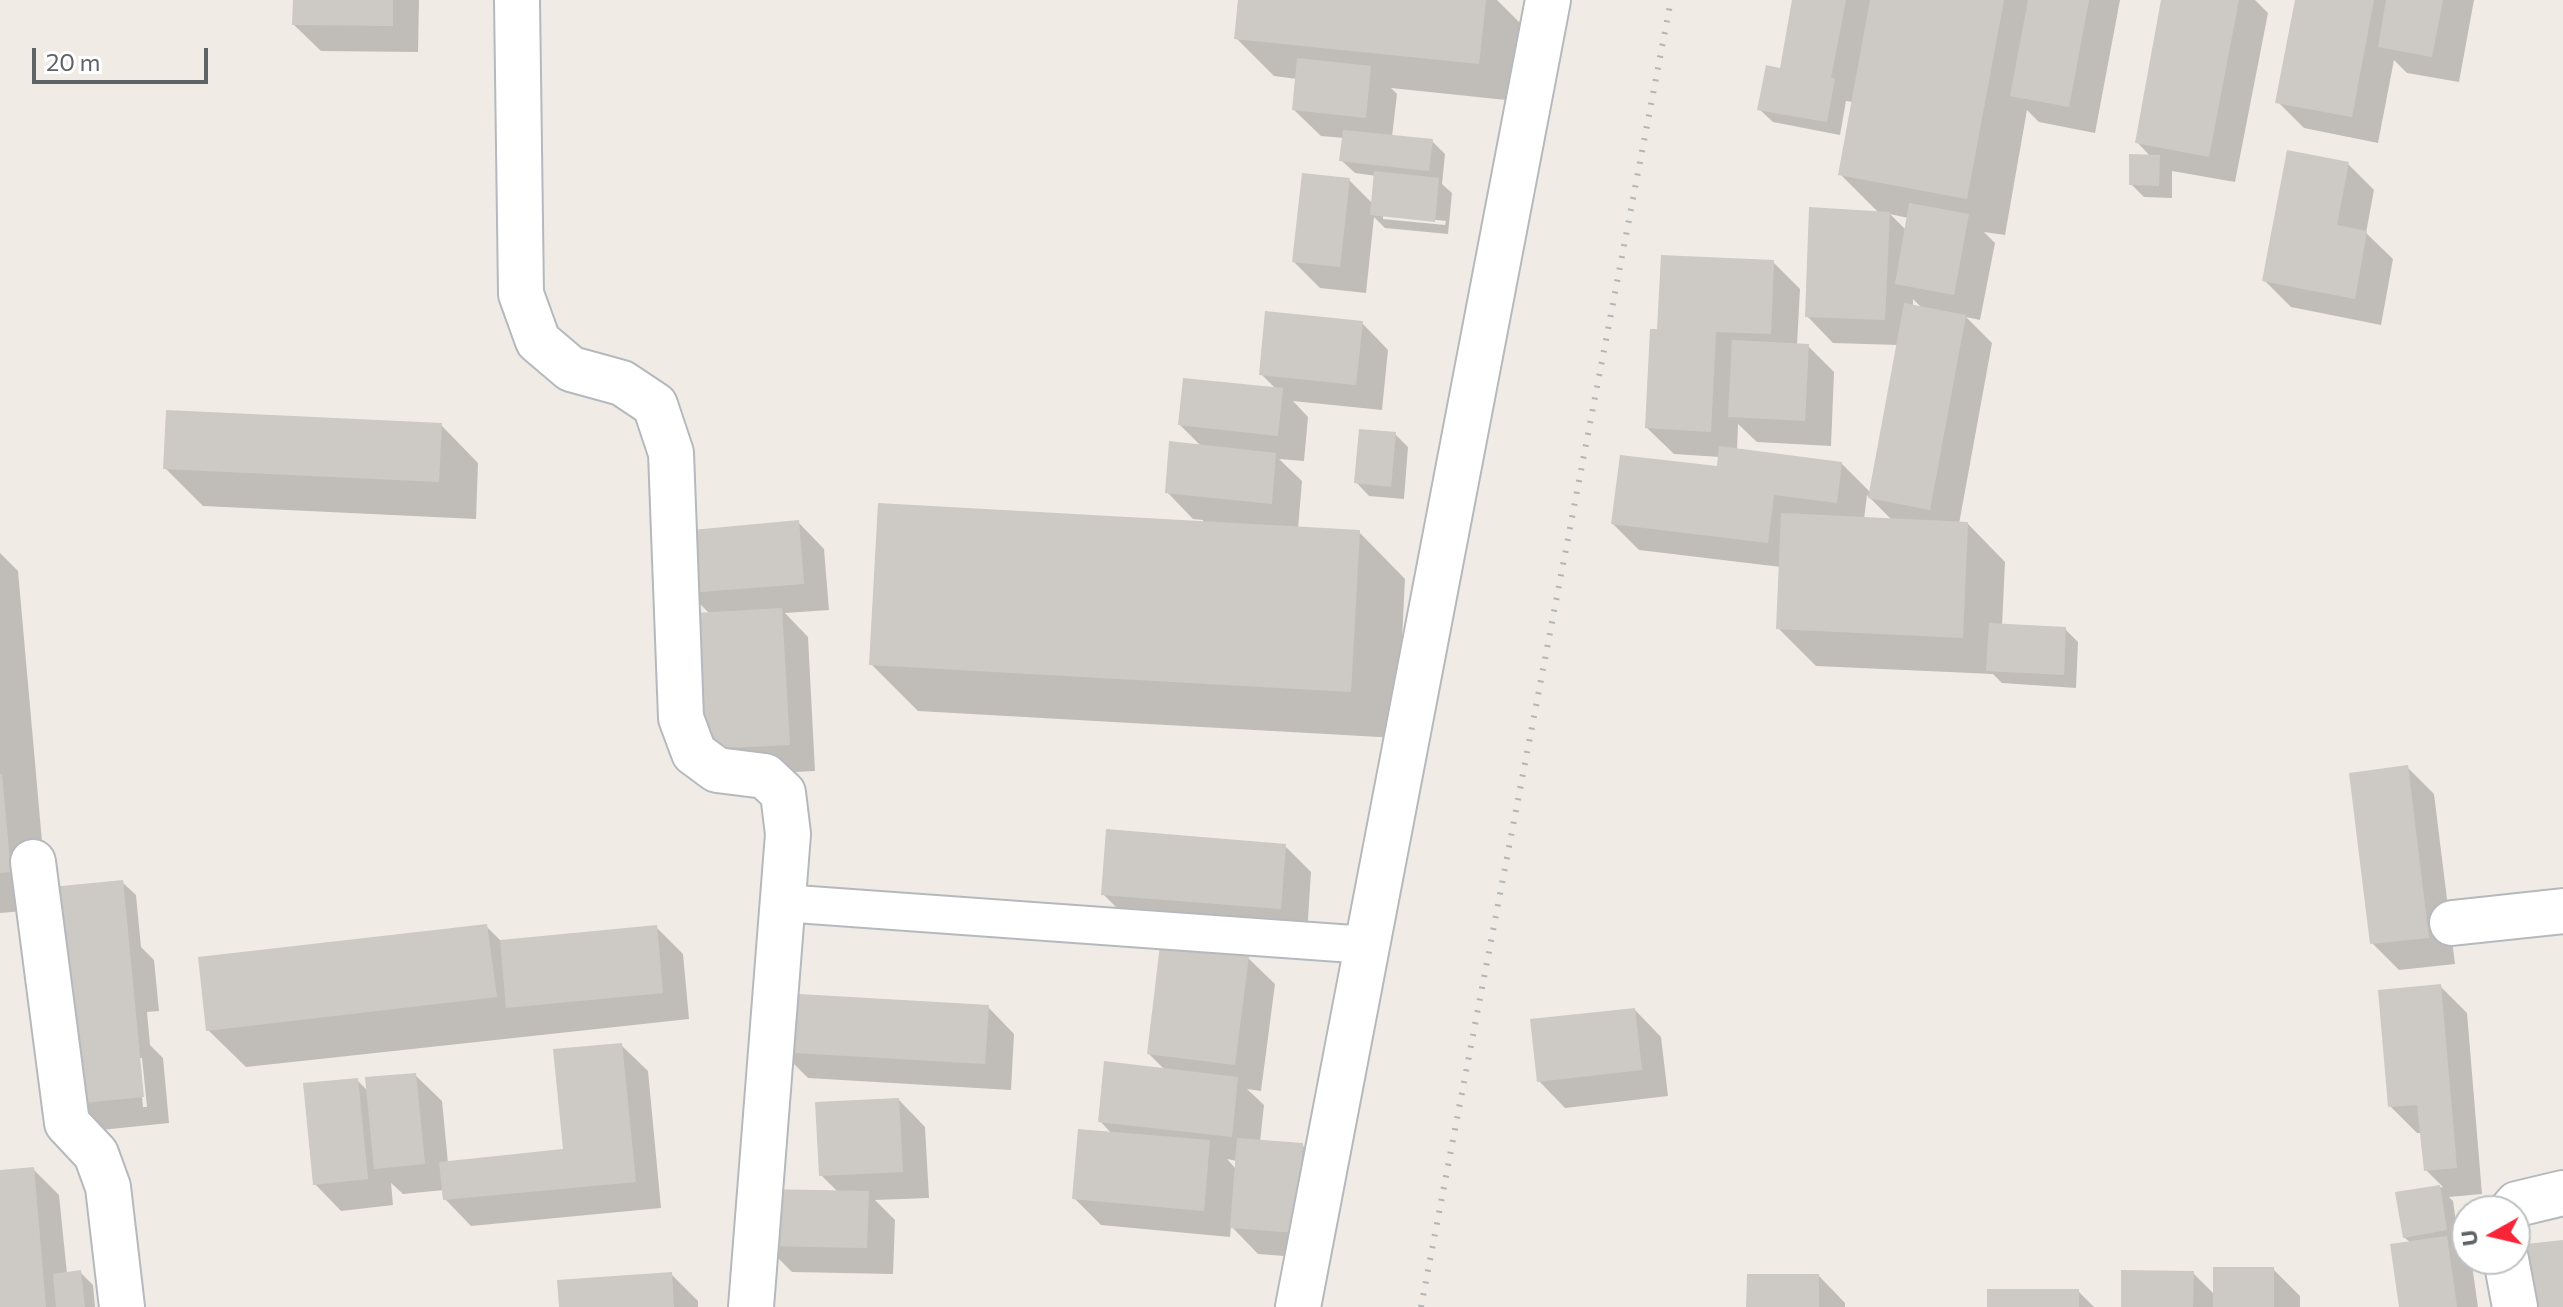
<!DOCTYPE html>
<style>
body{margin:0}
#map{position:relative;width:2563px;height:1307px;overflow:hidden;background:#f0ece5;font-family:Commissioner,sans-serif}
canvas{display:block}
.north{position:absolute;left:2451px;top:1195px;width:80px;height:80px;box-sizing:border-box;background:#fff;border:2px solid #bec1c2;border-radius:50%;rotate:262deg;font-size:22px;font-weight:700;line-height:32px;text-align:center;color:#5d6367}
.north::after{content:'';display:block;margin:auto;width:28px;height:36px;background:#f82438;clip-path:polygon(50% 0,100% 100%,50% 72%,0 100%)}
.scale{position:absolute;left:32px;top:48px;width:176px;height:36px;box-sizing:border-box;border:4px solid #5d6367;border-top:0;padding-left:10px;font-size:24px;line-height:28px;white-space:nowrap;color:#5d6367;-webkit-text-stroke:6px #fff;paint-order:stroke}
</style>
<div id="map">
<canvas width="2563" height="1307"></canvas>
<div class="north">U</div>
<div class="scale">20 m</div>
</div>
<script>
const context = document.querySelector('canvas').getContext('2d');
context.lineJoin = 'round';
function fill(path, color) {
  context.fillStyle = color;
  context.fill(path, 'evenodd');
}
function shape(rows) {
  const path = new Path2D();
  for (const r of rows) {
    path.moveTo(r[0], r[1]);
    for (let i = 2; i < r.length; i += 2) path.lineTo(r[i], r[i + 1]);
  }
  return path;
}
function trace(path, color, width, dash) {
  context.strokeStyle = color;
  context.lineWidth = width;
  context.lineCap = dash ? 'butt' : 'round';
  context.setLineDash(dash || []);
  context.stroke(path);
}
fill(shape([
 [295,0,419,0,418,52,321,51,294,25],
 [1240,0,1497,0,1524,27,1516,101,1391,88,1397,94,1392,137,1432,141,1445,154,1442,184,1452,193,1448,234,1385,228,1374,217,1366,293,1320,288,1294,262,1349,180,1373,204,1376,176,1355,173,1341,160,1344,138,1321,136,1294,110,1297,79,1274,76,1236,38],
 [1383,214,1446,221,1445,225,1383,219],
 [1794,0,2120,0,2095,133,2039,122,2027,110,2005,235,1984,232,1995,243,1980,320,1966,317,1992,343,1959,524,1968,524,2005,562,2002,626,2065,629,2078,642,2076,688,2002,683,1993,674,1816,666,1778,628,1781,567,1639,550,1613,524,1718,469,1720,457,1674,454,1647,428,1659,331,1773,262,1800,289,1797,345,1808,346,1834,372,1831,446,1757,442,1738,424,1737,451,1841,463,1871,493,1898,345,1833,343,1807,316,1879,213,1840,174,1853,102,1846,101,1840,135,1773,122,1759,109,1781,70],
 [1890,214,1908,218,1906,230],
 [1913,299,1922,308,1913,306],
 [1867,495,1893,521,1864,519],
 [2163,0,2255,0,2268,13,2235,182,2172,171,2172,198,2144,197,2131,184,2151,157,2137,142],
 [2297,0,2474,0,2459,82,2407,73,2394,60,2378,143,2304,128,2278,102],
 [2348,164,2374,190,2366,233,2393,259,2381,325,2291,307,2264,280],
 [1362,323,1388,350,1382,410,1293,401,1308,417,1304,461,1279,459,1302,481,1298,529,1359,532,1405,579,1397,738,918,711,871,664,1203,523,1203,520,1193,519,1167,492,1202,447,1180,425,1277,390,1261,374],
 [441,425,478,463,476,519,203,506,165,468],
 [1395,434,1408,447,1404,499,1369,496,1356,482],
 [798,522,824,549,829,610,785,613,808,637,815,771,731,775,705,748,710,614,689,593],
 [0,553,18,571,48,909,0,913],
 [2407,767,2434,794,2455,964,2399,970,2372,943],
 [1285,846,1311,872,1307,935,1130,921,1103,894],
 [122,882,136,895,141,947,154,960,159,1011,147,1012,150,1045,163,1058,169,1123,101,1130,74,1103],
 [138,1058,142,1058,147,1107,143,1107],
 [487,927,502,942,656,927,683,954,689,1019,246,1067,208,1030],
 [1248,958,1275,984,1261,1091,1247,1089,1264,1105,1260,1142,1302,1145,1329,1172,1323,1259,1258,1254,1231,1226,1230,1237,1101,1225,1074,1198,1112,1134,1100,1121,1166,1071,1149,1054],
 [1227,1159,1237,1161,1236,1169],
 [2440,986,2467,1013,2482,1194,2449,1197,2453,1201,2459,1243,2452,1244,2472,1265,2478,1307,2401,1307,2411,1243,2404,1237,2397,1193,2443,1187,2426,1170,2422,1133,2417,1133,2390,1106],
 [988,1007,1014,1034,1011,1090,808,1078,781,1051],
 [1635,1010,1661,1037,1668,1096,1565,1108,1539,1081],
 [621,1045,648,1071,661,1208,471,1226,445,1199,444,1190,403,1194,391,1183,393,1205,341,1211,315,1184,357,1080,369,1092,415,1075,442,1101,448,1163,566,1151],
 [899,1100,925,1127,929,1198,875,1200,895,1220,893,1274,792,1272,766,1246,839,1193,821,1175],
 [33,1169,59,1195,67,1274,80,1272,93,1285,95,1307,0,1307,0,1172],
 [2273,1269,2300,1296,2300,1307,2123,1307,2193,1273,2215,1295],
 [671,1274,698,1301,698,1307,561,1307],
 [1819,1276,1845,1303,1845,1307,1748,1307],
 [2078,1291,2094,1307,1989,1307]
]), '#0003');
fill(shape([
 [293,0,393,0,393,26,292,25],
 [1238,0,1486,0,1479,64,1234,39],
 [1792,0,1846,0,1831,78,1835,78,1827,122,1757,110,1766,65,1780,68],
 [1870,0,2004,0,1967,199,1838,175],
 [2028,0,2089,0,2069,107,2010,96],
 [2161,0,2239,0,2209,157,2135,143],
 [2295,0,2374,0,2352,117,2275,103],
 [2386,0,2443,0,2432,57,2378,47],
 [1297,58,1371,66,1366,118,1292,110],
 [1343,130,1433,139,1429,171,1339,161],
 [2287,150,2349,162,2337,225,2367,231,2355,299,2262,281],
 [2129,154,2160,155,2159,186,2129,185],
 [1374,171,1439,178,1435,222,1370,215],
 [1302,173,1350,178,1340,267,1292,262],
 [1909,203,1969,214,1954,295,1895,284],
 [1809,207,1890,212,1885,320,1805,317],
 [1661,255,1774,260,1771,334,1716,332,1711,432,1645,428,1650,329,1657,329],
 [1904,303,1966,315,1930,510,1868,498],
 [1265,311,1363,321,1356,385,1259,375],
 [1732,340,1809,344,1805,421,1728,417],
 [1183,378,1283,388,1278,436,1178,425],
 [166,410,442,423,439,482,163,469],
 [1359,429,1396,432,1391,487,1354,483],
 [1169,441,1276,453,1272,504,1165,493],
 [1719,446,1842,462,1837,503,1774,495,1768,543,1611,524,1620,455,1717,466],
 [878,503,1360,530,1351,692,869,665],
 [1781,513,1968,522,1963,638,1776,629],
 [799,520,804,584,687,593,681,531],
 [782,608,790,745,703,749,696,613],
 [1989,623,2066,627,2064,675,1986,671],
 [2408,765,2429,938,2370,944,2349,773],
 [0,774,2,774,11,872,0,873],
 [1106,829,1286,844,1281,909,1101,895],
 [123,880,144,1097,72,1104,51,887],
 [487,924,497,997,206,1031,198,957],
 [657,925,663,993,506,1008,500,940],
 [1160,945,1249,956,1235,1065,1147,1054],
 [2441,984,2457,1168,2424,1171,2417,1105,2388,1107,2378,990],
 [782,993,989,1005,985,1064,779,1052],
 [1635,1008,1642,1070,1537,1082,1530,1019],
 [622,1043,636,1182,443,1200,439,1162,563,1149,553,1049],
 [1104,1061,1238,1077,1232,1137,1098,1122],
 [416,1073,425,1164,374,1169,365,1077],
 [358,1078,368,1179,313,1185,303,1083],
 [899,1098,903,1172,819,1176,815,1102],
 [1078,1129,1210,1140,1204,1211,1072,1199],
 [1237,1138,1303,1143,1297,1233,1230,1228],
 [34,1167,46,1307,0,1307,0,1170],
 [2440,1185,2447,1230,2403,1238,2395,1192],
 [765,1189,869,1191,867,1248,764,1246],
 [2447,1236,2457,1307,2399,1307,2390,1244],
 [2563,1240,2563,1307,2524,1307,2516,1245],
 [2213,1267,2274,1267,2274,1307,2213,1307],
 [81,1270,85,1307,56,1307,53,1274],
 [2121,1270,2194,1271,2193,1307,2121,1307],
 [672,1272,674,1307,559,1307,557,1280],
 [1747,1274,1819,1274,1819,1307,1746,1307],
 [1987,1289,2079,1289,2079,1307,1987,1307]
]), '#cdc9c4');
const lane = shape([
 [782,903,1367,945]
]);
const street = shape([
 [517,0,521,294,538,341,571,369,622,383,655,405,671,453,681,718,694,753,717,770,765,776,783,793,788,834,751,1307],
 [33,862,67,1123,96,1154,108,1187,122,1307],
 [2452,923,2563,911],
 [2511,1211,2517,1204,2563,1193],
 [2506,1259,2515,1307],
 [1298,1307,1548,0]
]);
trace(lane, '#b5b9bd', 40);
trace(street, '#b5b9bd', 48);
trace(lane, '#fff', 36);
trace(street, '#fff', 44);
trace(shape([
 [1421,1307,1671,0]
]), '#b4b5b6', 6, [2, 10]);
</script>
